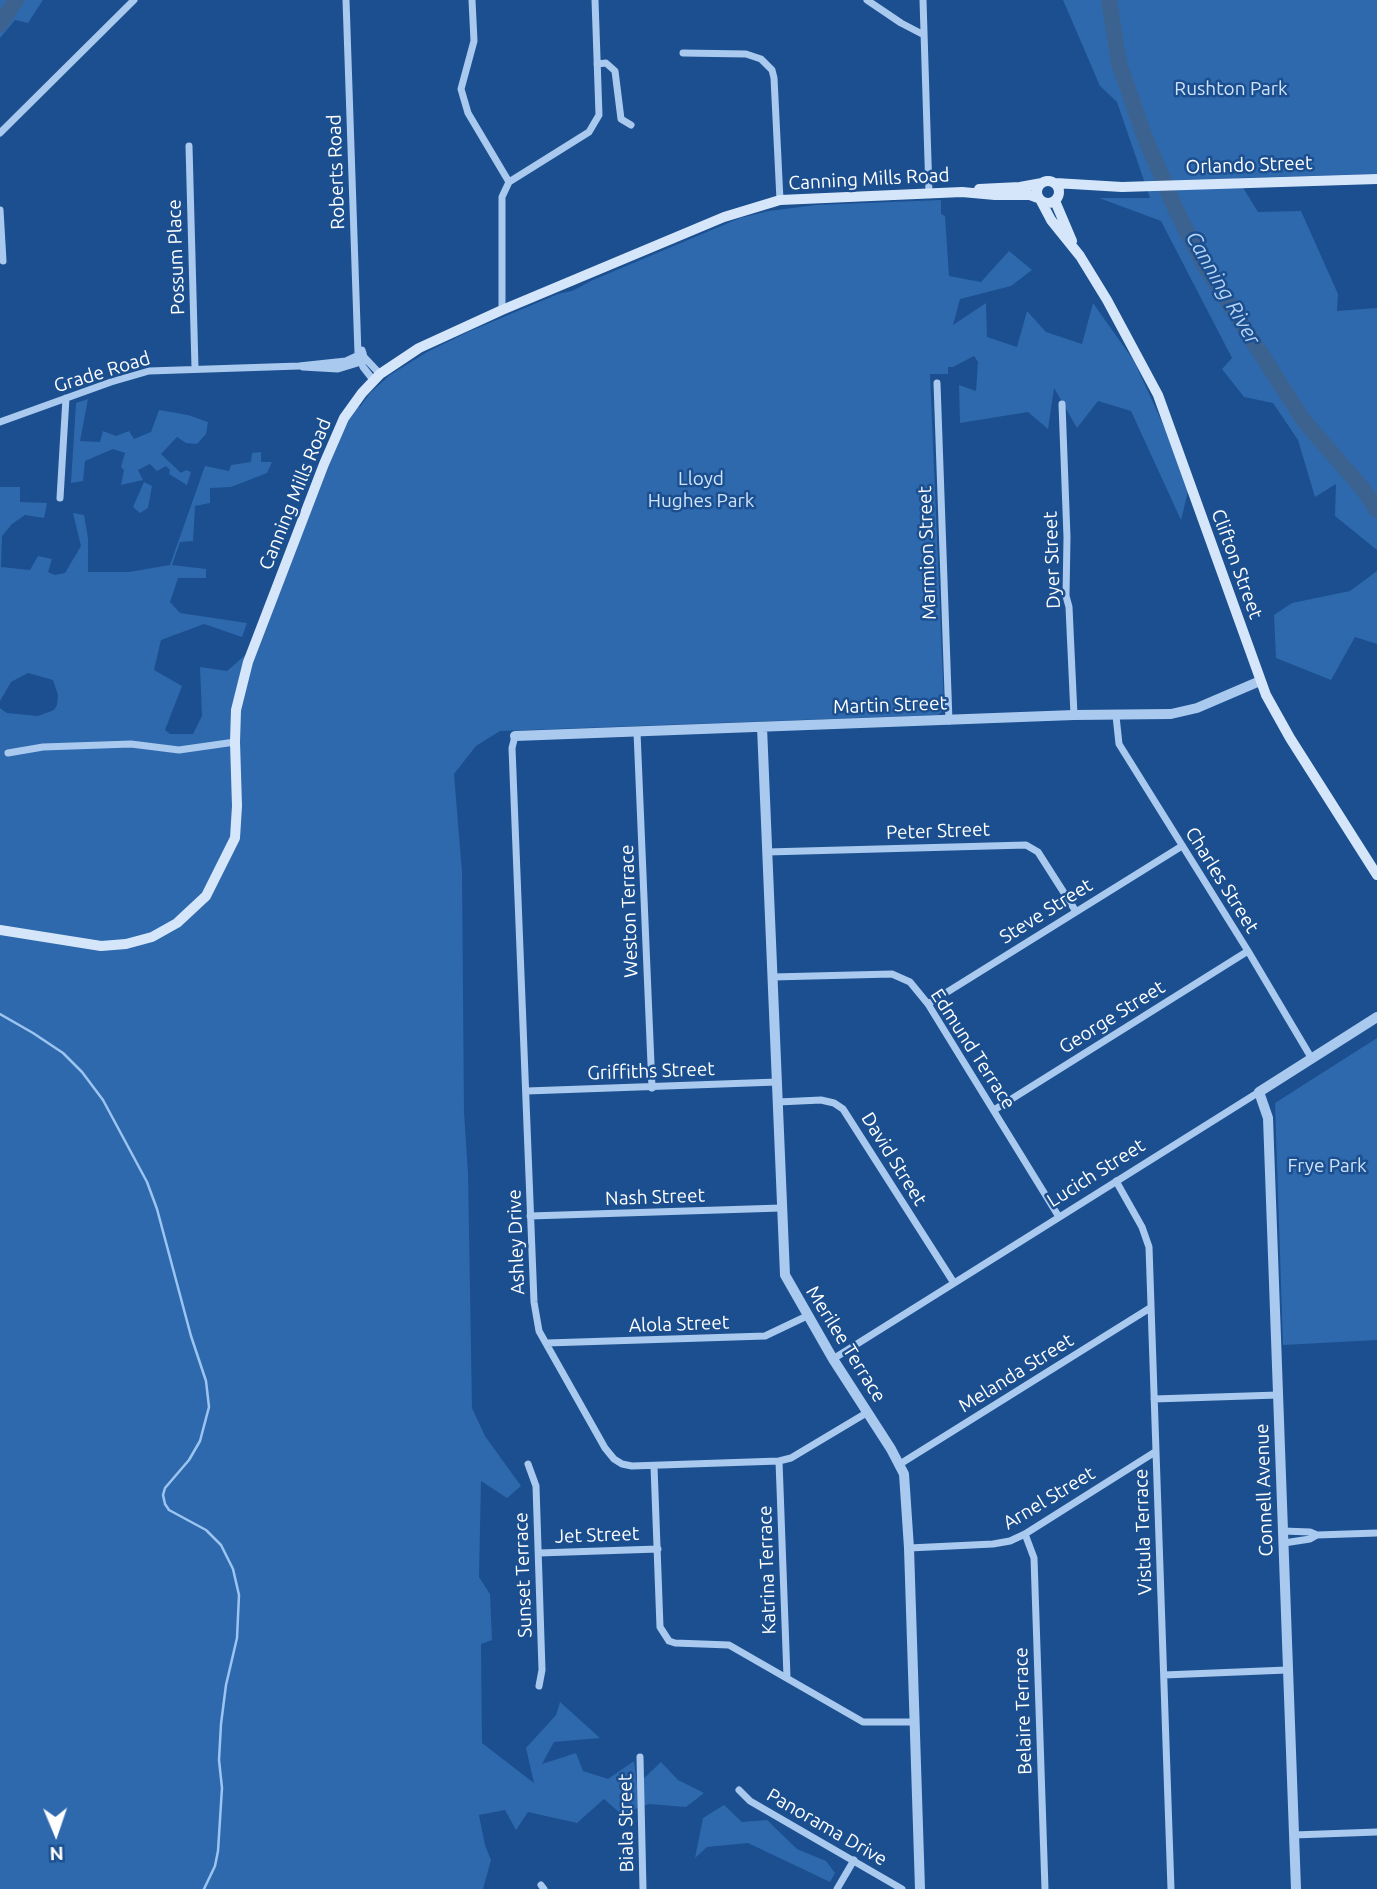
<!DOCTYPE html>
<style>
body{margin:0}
#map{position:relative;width:1377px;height:1889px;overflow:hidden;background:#1b4f8f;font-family:Ubuntu,sans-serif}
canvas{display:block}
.north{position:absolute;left:21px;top:1798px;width:70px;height:70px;-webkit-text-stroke:5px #1b4f8f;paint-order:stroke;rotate:178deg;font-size:19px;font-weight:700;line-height:28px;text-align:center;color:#fff}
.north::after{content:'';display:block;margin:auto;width:24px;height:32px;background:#fff;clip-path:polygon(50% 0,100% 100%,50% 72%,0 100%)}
</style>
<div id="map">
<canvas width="1377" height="1889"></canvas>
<div class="north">N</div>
</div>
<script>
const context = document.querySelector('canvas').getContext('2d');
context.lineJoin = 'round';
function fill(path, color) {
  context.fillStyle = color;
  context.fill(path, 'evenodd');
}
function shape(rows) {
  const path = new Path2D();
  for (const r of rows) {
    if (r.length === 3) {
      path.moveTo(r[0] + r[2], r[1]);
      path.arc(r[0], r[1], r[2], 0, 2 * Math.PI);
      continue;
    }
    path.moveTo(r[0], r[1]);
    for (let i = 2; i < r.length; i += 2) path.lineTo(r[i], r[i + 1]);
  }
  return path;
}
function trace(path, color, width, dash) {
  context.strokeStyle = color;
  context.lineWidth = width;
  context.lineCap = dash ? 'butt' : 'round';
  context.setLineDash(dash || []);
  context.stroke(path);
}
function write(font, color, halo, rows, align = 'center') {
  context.font = font + ' Ubuntu,sans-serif';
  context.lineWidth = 5;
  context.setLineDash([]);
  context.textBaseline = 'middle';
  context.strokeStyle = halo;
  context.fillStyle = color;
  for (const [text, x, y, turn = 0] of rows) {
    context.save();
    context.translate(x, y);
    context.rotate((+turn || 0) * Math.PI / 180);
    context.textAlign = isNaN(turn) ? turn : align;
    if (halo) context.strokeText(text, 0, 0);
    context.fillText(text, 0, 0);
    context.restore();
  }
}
fill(shape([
 [0,0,43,0,28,23,15,20,0,38],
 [1063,0,1377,0,1377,174,1237,178,1258,212,1301,211,1338,294,1337,311,1377,308,1377,550,1335,516,1336,484,1315,497,1298,440,1273,403,1244,397,1222,369,1232,358,1161,221,1099,198,1150,198,1117,102,1100,86],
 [941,200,941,214,945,216,949,276,981,282,1009,251,1032,270,1011,286,960,299,953,325,986,303,987,337,1017,347,1027,311,1046,332,1082,344,1093,303,1134,361,1190,483,1181,520,1131,411,1098,401,1077,428,1054,388,1048,429,1028,412,960,423,959,385,976,391,978,362,974,356,953,367,948,367,948,374,930,374,944,705,941,713,937,715,500,731,476,746,454,774,462,872,464,1112,468,1173,472,1408,485,1436,521,1486,507,1498,481,1481,479,1577,490,1594,492,1640,481,1644,482,1743,534,1783,526,1748,556,1715,560,1702,600,1738,554,1742,542,1764,576,1753,583,1771,608,1779,634,1761,637,1785,661,1762,678,1780,704,1793,686,1807,649,1804,621,1814,604,1799,577,1823,528,1812,516,1830,505,1810,479,1815,485,1845,491,1860,483,1889,0,1889,0,708,7,713,38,716,54,710,57,705,58,695,53,680,28,673,11,682,0,701,0,487,20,487,20,502,47,503,44,518,25,515,12,524,2,536,1,567,30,570,38,556,52,559,48,572,55,575,65,573,81,546,73,513,84,515,88,538,88,572,129,572,170,565,205,466,229,471,231,465,251,462,252,453,261,452,261,462,272,462,267,473,231,487,210,488,210,503,195,506,193,541,180,542,172,565,206,569,206,578,178,578,170,602,180,613,247,623,242,637,204,624,161,640,154,670,182,686,165,730,170,734,193,734,202,716,200,667,227,671,259,643,344,427,357,406,360,407,370,393,390,375,427,352,468,332,558,294,572,291,593,280,740,218,769,211,816,205],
 [88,399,80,441,100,442,103,431,116,436,129,431,134,439,151,432,159,410,188,415,208,422,206,434,197,444,186,443,177,437,161,454,181,473,186,470,191,472,187,485,169,474,170,470,166,466,157,471,150,464,138,470,143,480,121,485,124,470,121,467,125,453,113,449,85,461,83,481,71,483,76,403],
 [144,482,152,486,148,508,140,513,133,507],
 [1377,571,1377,644,1355,637,1331,680,1276,658,1274,615,1292,603,1350,591],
 [1377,1038,1377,1340,1283,1345,1275,1103],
 [724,1805,742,1822,767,1820,797,1849,826,1861,835,1873,830,1882,748,1843,707,1847,695,1858,703,1818]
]), '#2e69ad');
trace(shape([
 [0,1014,33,1033,63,1053,82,1072,103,1100,147,1182,157,1209,191,1336,206,1381,209,1407,200,1441,189,1460,165,1488,163,1495,165,1504,169,1510,206,1530,221,1545,233,1569,239,1595,237,1638,226,1685,221,1724,219,1760,222,1788,218,1851,215,1866,204,1889]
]), '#9cc4f0', 2.5);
trace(shape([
 [1109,0,1119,63,1144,135,1176,210,1203,263,1304,421,1363,489,1377,510],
 [0,24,16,0]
]), '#3c6290', 16);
trace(shape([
 [346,0,358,354,363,367,374,381],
 [472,0,474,41,461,89,468,113,509,182],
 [867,0,901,23,924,35],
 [923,0,929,193],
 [683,53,746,54,761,59,772,70,774,78,780,200],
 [597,64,606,63,615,71,621,119,631,125],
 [0,133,134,0],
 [189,146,195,368],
 [0,210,3,261],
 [502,310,502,197,509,182,589,132,599,115,595,0],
 [362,350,364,357,380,374],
 [303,367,338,369,361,362],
 [937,383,949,721],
 [1062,404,1067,537,1066,596,1069,607,1074,715],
 [0,422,111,382,149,371,299,366,346,361,363,353],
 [60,498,66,398],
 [1116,716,1119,744,1248,951,1312,1059],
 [637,732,652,1088],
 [515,736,512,748,534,1302,539,1331,605,1448,614,1459,622,1464,632,1466,779,1461,791,1458,868,1412],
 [8,753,43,747,131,744,179,750,235,742],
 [767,852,1026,845,1038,852,1075,910],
 [773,977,892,974,910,982,928,1004,1059,1217],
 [928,1004,1182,846],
 [527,1091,777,1082],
 [778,1102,821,1100,834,1103,843,1109,954,1283],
 [994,1110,1248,951],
 [1116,1181,1142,1227,1149,1247,1171,1889],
 [530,1216,781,1208],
 [547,1343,765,1336,807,1316],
 [833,1359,1259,1092],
 [1154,1399,1278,1395],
 [779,1461,787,1677],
 [528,1464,536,1486,542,1670,539,1686],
 [900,1464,1150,1308],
 [654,1466,660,1627,669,1641,675,1643,729,1645,863,1722,915,1722],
 [1283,1531,1310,1532,1317,1535],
 [1025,1534,1034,1558,1045,1889],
 [1284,1543,1310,1539,1317,1535,1377,1533],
 [909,1548,993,1544,1010,1541,1025,1534,1155,1452],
 [539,1553,658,1549],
 [1164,1675,1287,1670],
 [640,1757,643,1889],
 [739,1790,750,1801,902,1889],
 [1294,1835,1377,1832],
 [541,1885,544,1889],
 [837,1889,854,1860]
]), '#a9c9ee', 7);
trace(shape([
 [762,727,785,1275,833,1359,891,1449,904,1474,909,1548,920,1889],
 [515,736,1074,715,1171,714,1197,708,1260,681],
 [1296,1889,1268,1118,1259,1092,1377,1017]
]), '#a9c9ee', 10);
trace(shape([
 [1048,192,11],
 [1055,183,1122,187,1377,179],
 [979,189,1020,187,1042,183],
 [1041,201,1051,220,1080,256,1107,300,1158,395,1266,695,1290,738,1377,875],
 [1055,201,1072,241],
 [0,930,101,946,126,944,152,937,177,923,206,896,235,838,237,806,235,742,236,710,248,662,324,464,344,418,362,393,380,374,419,348,502,310,724,217,780,200,962,192,995,195,1030,195,1038,198]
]), '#d6e6fa', 10);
write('19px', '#cfe3fa', '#1b4f8f', [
 ["Rushton Park",1231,89],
 ["Lloyd",701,479],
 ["Hughes Park",701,501],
 ["Frye Park",1327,1166]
]);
write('19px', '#fff', '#1b4f8f', [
 ["Orlando Street",1249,165,-2],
 ["Roberts Road",336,172,-92],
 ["Canning Mills Road",869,179,-3],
 ["Possum Place",176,257,-92],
 ["Grade Road",102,372,-17],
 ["Canning Mills Road",295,494,-68],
 ["Marmion Street",927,553,-92],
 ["Dyer Street",1052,560,-92],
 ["Clifton Street",1237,564,70],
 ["Martin Street",890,705,-2],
 ["Peter Street",938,831,-2],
 ["Charles Street",1222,880,58],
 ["Weston Terrace",629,911,-92],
 ["Steve Street",1046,911,-32],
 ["George Street",1112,1017,-32],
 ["Edmund Terrace",973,1049,57],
 ["Griffiths Street",651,1071,-2],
 ["David Street",894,1159,58],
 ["Lucich Street",1096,1173,-32],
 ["Nash Street",655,1197,-2],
 ["Ashley Drive",516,1242,-92],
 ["Alola Street",679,1324,-2],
 ["Merilee Terrace",846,1344,58],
 ["Melanda Street",1016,1373,-32],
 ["Connell Avenue",1264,1490,-92],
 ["Arnel Street",1049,1498,-31],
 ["Vistula Terrace",1143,1532,-92],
 ["Jet Street",597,1535,-2],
 ["Katrina Terrace",767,1570,-92],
 ["Sunset Terrace",523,1575,-92],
 ["Belaire Terrace",1023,1711,-92],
 ["Biala Street",626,1823,-91],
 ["Panorama Drive",827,1827,30]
]);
write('italic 21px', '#b5d3f5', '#1b4f8f', [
 ["Canning River",1223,288,60]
]);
</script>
